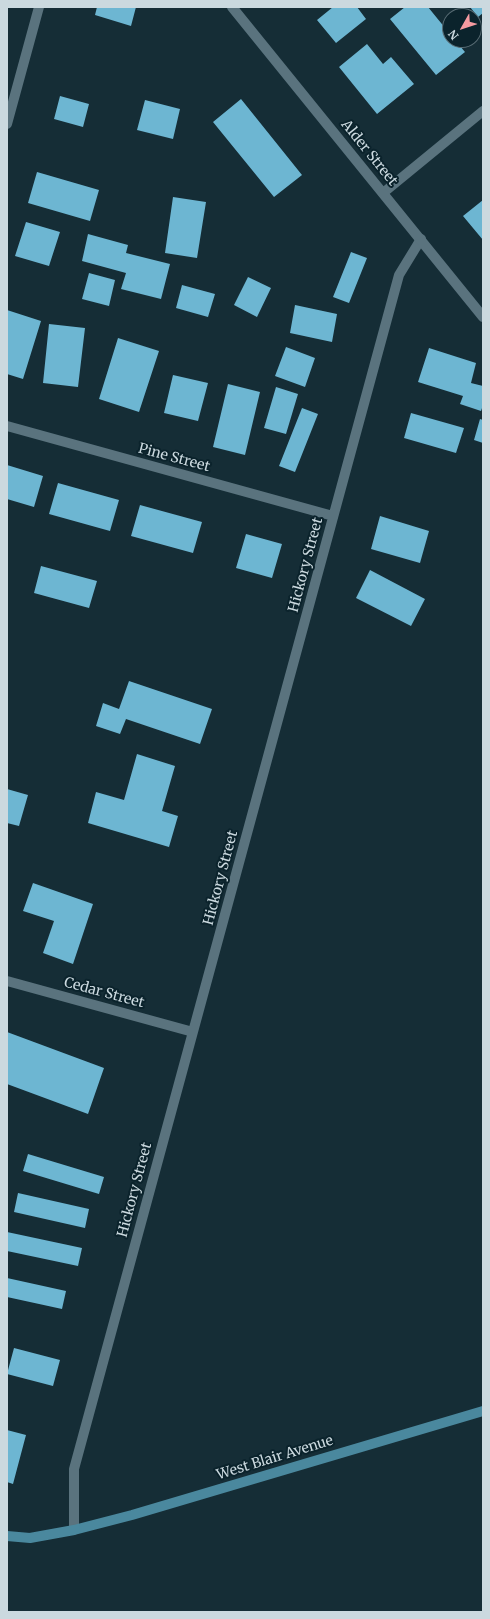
<!DOCTYPE html>
<style>
body{margin:0}
#map{position:relative;width:490px;height:1619px;overflow:hidden;background:#152d36;font-family:Merriweather,serif}
canvas{display:block}
.frame{position:absolute;inset:0;border:8px solid #cbd9df;pointer-events:none}
.north{position:absolute;left:442px;top:8px;width:40px;height:40px;box-sizing:border-box;background:#0b232c;border:1px solid #586c74;border-radius:50%;rotate:231deg;font-size:11px;font-weight:700;line-height:16px;text-align:center;color:#cbd9df}
.north::after{content:'';display:block;margin:auto;width:14px;height:18px;background:#f49aa0;clip-path:polygon(50% 0,100% 100%,50% 72%,0 100%)}
</style>
<div id="map">
<canvas width="490" height="1619"></canvas>
<div class="frame"></div>
<div class="north">N</div>
</div>
<script>
const context = document.querySelector('canvas').getContext('2d');
context.lineJoin = 'round';
function fill(path, color) {
  context.fillStyle = color;
  context.fill(path, 'evenodd');
}
function shape(rows) {
  const path = new Path2D();
  for (const r of rows) {
    path.moveTo(r[0], r[1]);
    for (let i = 2; i < r.length; i += 2) path.lineTo(r[i], r[i + 1]);
  }
  return path;
}
function trace(path, color, width, dash) {
  context.strokeStyle = color;
  context.lineWidth = width;
  context.lineCap = dash ? 'butt' : 'round';
  context.setLineDash(dash || []);
  context.stroke(path);
}
function write(font, color, halo, rows, align = 'center') {
  context.font = font + ' Merriweather,serif';
  context.lineWidth = 4;
  context.setLineDash([]);
  context.textBaseline = 'middle';
  context.strokeStyle = halo;
  context.fillStyle = color;
  for (const [text, x, y, turn = 0] of rows) {
    context.save();
    context.translate(x, y);
    context.rotate((+turn || 0) * Math.PI / 180);
    context.textAlign = isNaN(turn) ? turn : align;
    if (halo) context.strokeText(text, 0, 0);
    context.fillText(text, 0, 0);
    context.restore();
  }
}
fill(shape([
 [97,7,136,7,131,26,95,15],
 [333,7,357,7,366,19,336,43,317,20],
 [405,7,428,7,450,34,450,40,455,40,465,52,436,75,390,19],
 [470,7,483,7,483,13,478,17],
 [367,44,383,64,391,57,414,84,377,114,339,67],
 [60,96,89,104,83,127,54,119],
 [241,99,302,175,274,197,213,122],
 [145,100,180,109,173,139,137,130],
 [37,172,99,190,90,221,28,203],
 [173,197,206,202,197,258,165,253],
 [483,200,483,240,463,216],
 [26,222,60,232,49,266,15,256],
 [88,234,128,245,126,253,170,264,161,299,121,289,126,273,82,261],
 [351,252,367,258,349,303,333,297],
 [89,273,115,280,109,306,82,299],
 [248,277,271,288,257,317,234,305],
 [182,285,215,294,208,317,176,308],
 [295,305,337,314,332,342,290,333],
 [7,310,41,321,23,379,7,374],
 [49,324,85,328,78,387,43,383],
 [118,338,159,351,139,412,99,399],
 [286,347,315,358,305,387,275,376],
 [429,348,476,363,471,383,483,386,483,405,481,411,460,404,463,396,418,382],
 [173,375,208,383,198,421,164,413],
 [228,384,260,392,245,455,213,447],
 [276,387,298,394,286,434,264,428],
 [302,408,318,414,295,472,279,466],
 [411,413,464,428,456,453,404,438],
 [480,419,483,420,483,443,474,440],
 [7,465,43,476,34,507,7,499],
 [58,483,119,500,110,531,49,514],
 [140,505,202,522,193,553,131,536],
 [380,516,429,531,420,563,371,549],
 [246,534,282,544,272,578,236,568],
 [41,566,97,581,89,608,34,593],
 [370,570,425,599,411,626,356,598],
 [129,681,212,709,200,744,126,719,120,734,96,726,103,703,119,709],
 [137,754,175,766,162,811,178,816,169,847,88,823,96,792,124,800],
 [7,789,28,795,19,826,7,823],
 [33,883,93,904,73,964,43,953,54,921,23,911],
 [7,1032,104,1068,88,1114,7,1084],
 [28,1154,104,1177,99,1194,23,1171],
 [18,1193,89,1209,85,1228,14,1212],
 [7,1232,82,1248,78,1266,7,1251],
 [7,1278,66,1291,62,1309,7,1297],
 [14,1348,60,1360,53,1386,7,1374],
 [7,1430,26,1435,13,1484,7,1482]
]), '#6db6d2');
trace(shape([
 [7,124,39,7],
 [383,193,483,111],
 [7,426,333,516],
 [7,981,193,1032],
 [74,1530,74,1469,399,275,421,239]
]), '#5a737e', 10);
trace(shape([
 [232,7,483,317]
]), '#5a737e', 10);
trace(shape([
 [7,1536,30,1538,74,1530,132,1515,483,1411]
]), '#4a889e', 10);
write('14px', '#cbd9df', '#0b232c', [
 ["Alder Street",369,153,51],
 ["Pine Street",174,458,15],
 ["Hickory Street",306,565,-75],
 ["Hickory Street",221,878,-75],
 ["Cedar Street",104,993,15],
 ["Hickory Street",135,1190,-75],
 ["West Blair Avenue",275,1458,-17]
]);
</script>
